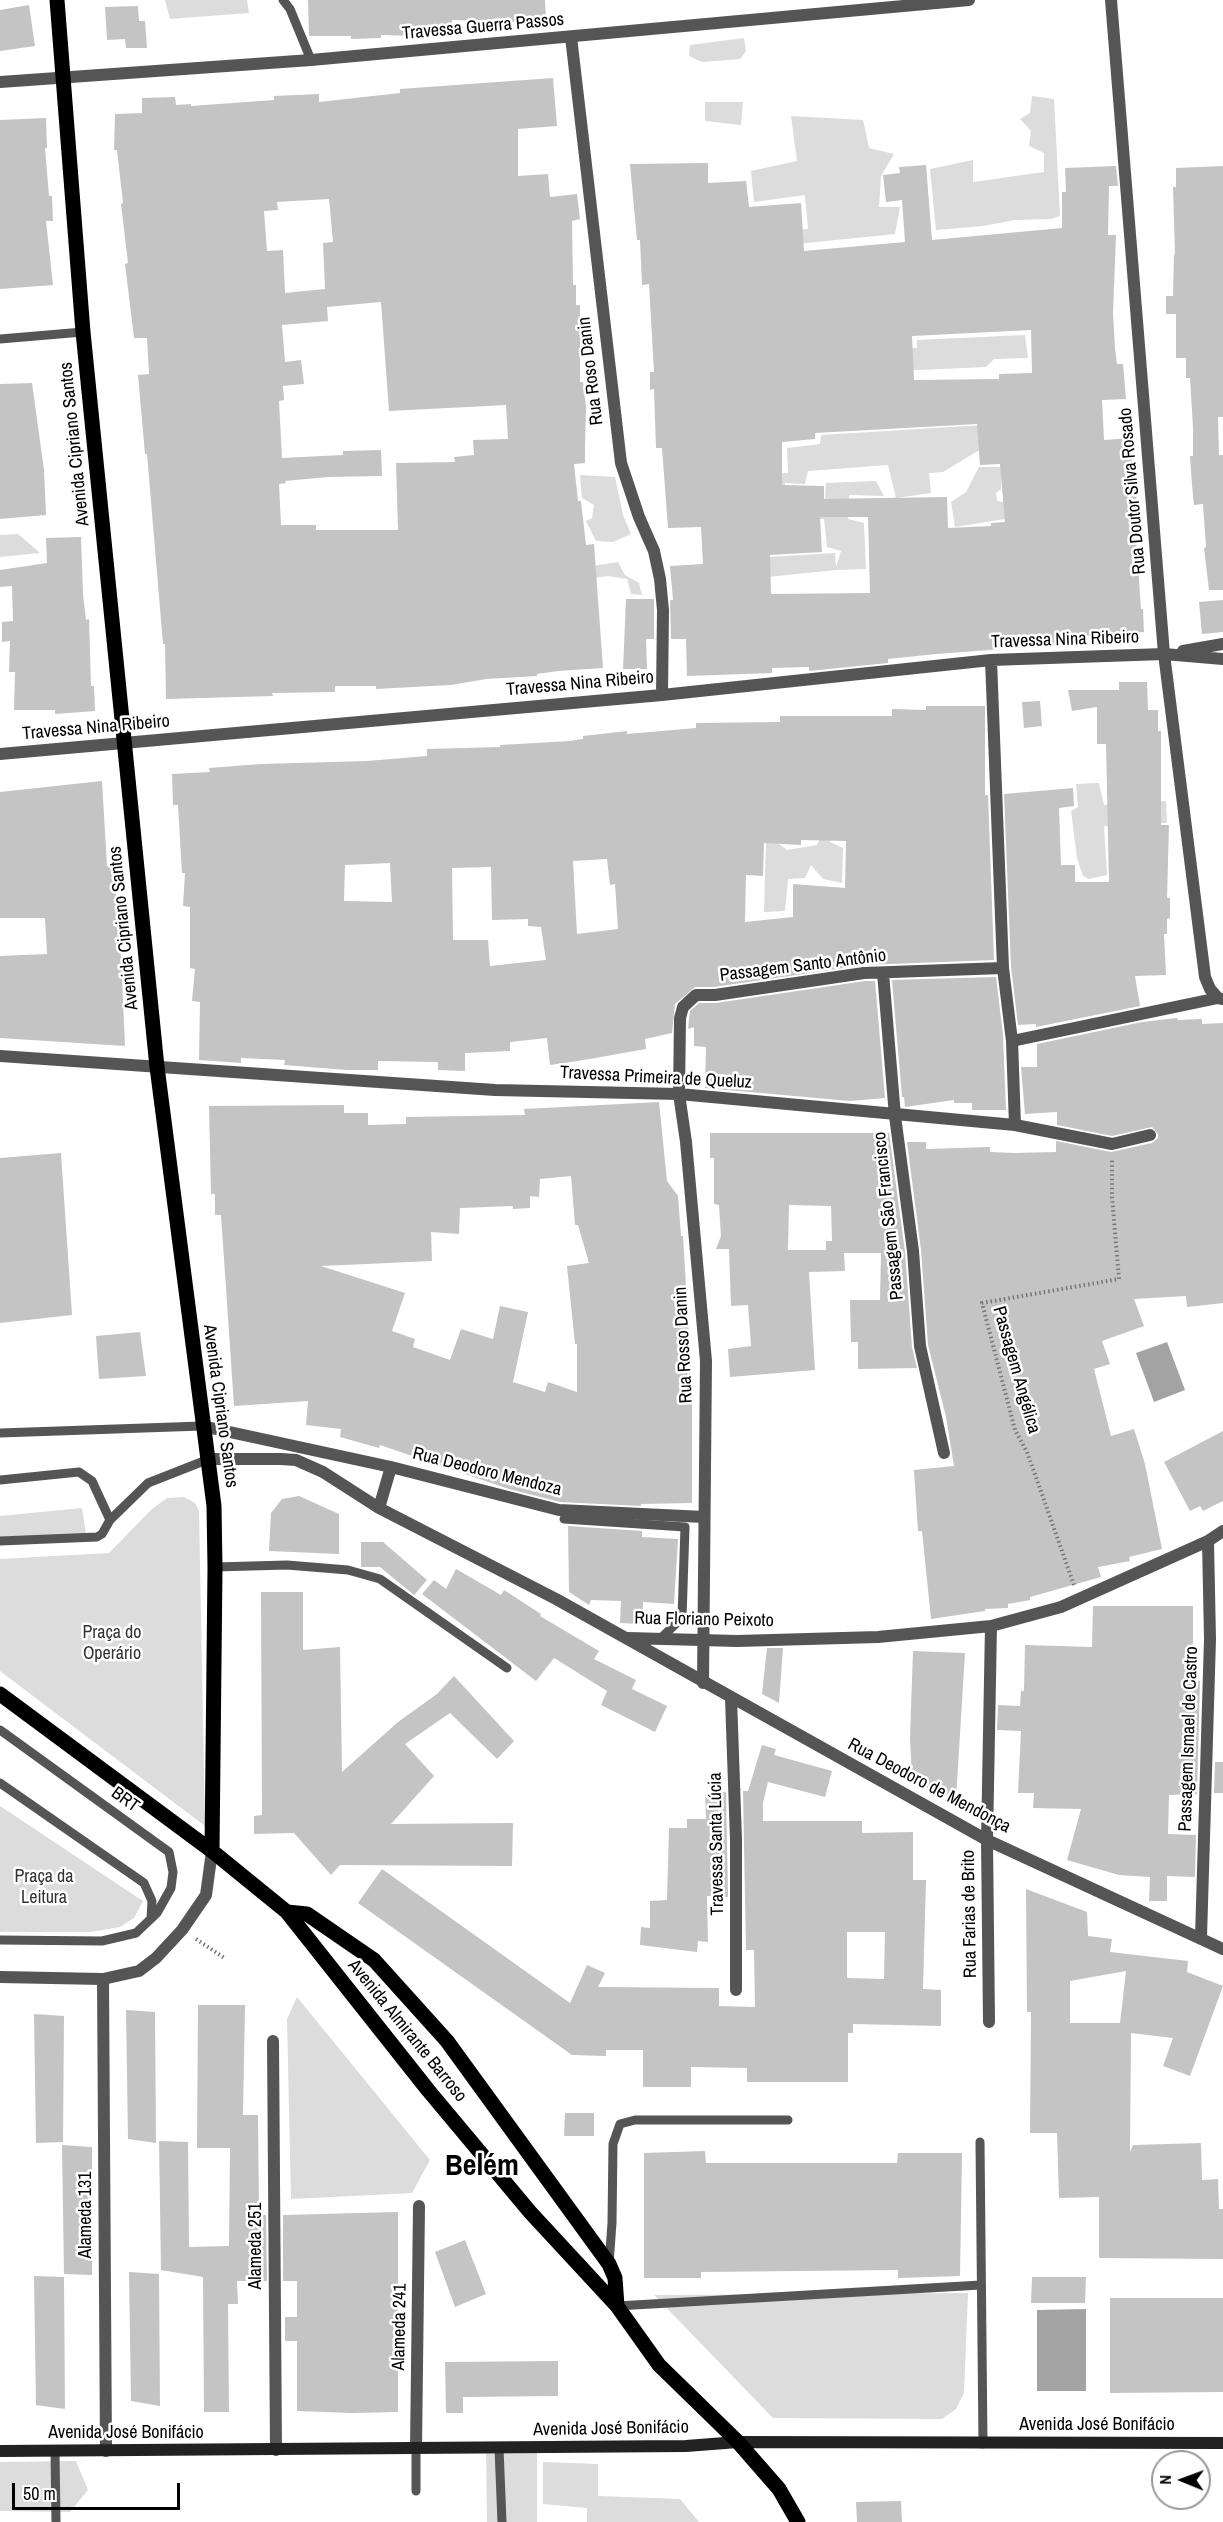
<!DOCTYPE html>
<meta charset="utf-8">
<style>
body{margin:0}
#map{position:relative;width:1223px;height:2522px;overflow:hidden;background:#fff;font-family:"Archivo Narrow",sans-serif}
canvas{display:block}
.north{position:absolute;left:1151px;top:2450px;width:60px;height:60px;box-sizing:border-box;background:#fff;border:2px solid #999;border-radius:50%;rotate:271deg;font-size:16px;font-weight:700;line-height:24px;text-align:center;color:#000}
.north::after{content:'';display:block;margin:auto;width:21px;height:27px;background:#000;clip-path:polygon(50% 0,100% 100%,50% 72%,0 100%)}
.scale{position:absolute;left:12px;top:2483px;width:168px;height:27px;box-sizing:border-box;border:3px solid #000;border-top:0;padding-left:8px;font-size:18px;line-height:21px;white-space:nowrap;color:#000;-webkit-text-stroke:4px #fff;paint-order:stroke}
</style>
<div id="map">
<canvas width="1223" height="2522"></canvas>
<div class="north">N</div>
<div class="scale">50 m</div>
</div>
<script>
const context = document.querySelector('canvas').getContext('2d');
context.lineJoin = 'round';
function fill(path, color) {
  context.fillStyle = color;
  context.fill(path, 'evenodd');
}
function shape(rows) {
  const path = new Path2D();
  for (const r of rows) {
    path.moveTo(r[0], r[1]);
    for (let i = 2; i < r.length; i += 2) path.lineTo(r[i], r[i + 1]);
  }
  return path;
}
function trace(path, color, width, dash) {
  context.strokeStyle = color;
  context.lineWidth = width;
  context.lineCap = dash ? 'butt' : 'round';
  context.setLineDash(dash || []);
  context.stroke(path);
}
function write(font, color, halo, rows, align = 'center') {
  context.font = font + ' "Archivo Narrow",sans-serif';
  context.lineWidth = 5;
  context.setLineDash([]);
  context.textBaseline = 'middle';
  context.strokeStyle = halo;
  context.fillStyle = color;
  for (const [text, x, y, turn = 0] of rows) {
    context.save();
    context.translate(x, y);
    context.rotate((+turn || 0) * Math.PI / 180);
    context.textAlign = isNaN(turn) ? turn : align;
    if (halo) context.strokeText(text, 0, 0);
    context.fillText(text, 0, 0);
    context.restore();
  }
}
fill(shape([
 [165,0,247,0,249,13,170,19],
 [744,38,746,51,740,59,702,62,689,56,690,45],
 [1032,96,1054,99,1060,216,1051,219,1015,220,983,226,936,230,930,169,973,160,973,182,1044,172,1044,153,1029,146,1031,131,1020,119,1030,113],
 [705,102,743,102,741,125,705,121],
 [791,116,863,120,869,148,894,154,881,176,879,207,900,207,895,234,757,248,758,233,808,229,805,195,754,202,751,171,797,161],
 [1025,335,1028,358,994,359,986,367,918,370,893,368,821,352,917,348,917,340],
 [1017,423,1001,442,976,452,943,472,929,473,931,493,896,498,888,465,808,471,805,484,785,483,782,507,772,474,788,473,787,448,820,444,821,435],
 [979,467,1001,467,1001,489,996,493,997,501,1009,503,1011,518,955,527,951,502,966,492],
 [580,475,615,477,623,515,631,534,613,542,596,541,586,521,592,518,594,505,582,498],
 [876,481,884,496,849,495,848,519,864,523,866,569,836,570,739,580,734,559,835,553,836,567,841,551,827,547,824,519,794,519,825,500,826,483],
 [18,534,40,553,0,557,0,535],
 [618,562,625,575,639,583,642,595,631,594,627,579,608,576,594,578,592,566],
 [1099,783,1104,805,1166,801,1167,823,1104,826,1107,875,1089,879,1083,876,1077,858,1071,811,1078,807,1076,784],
 [826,826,830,842,843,848,842,883,823,879,811,865,805,878,788,879,785,911,764,912,766,842,775,841,787,850,817,845],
 [184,1497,195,1503,199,1511,205,1826,0,1671,0,1559,109,1553,152,1509,167,1498],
 [82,1508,86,1534,0,1538,0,1516],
 [0,1806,143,1901,134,1918,120,1927,91,1932,0,1932],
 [297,1997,430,2160,412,2193,291,2199,287,2019],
 [968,2293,964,2393,956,2409,942,2419,773,2418,654,2295],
 [537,2447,537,2522,487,2522,486,2448],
 [76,2461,88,2490,70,2512,0,2511,0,2462],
 [543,2462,598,2464,598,2496,680,2499,699,2522,587,2522,587,2508,543,2504]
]), '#dcdcdc');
fill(shape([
 [1167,1342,1185,1390,1154,1402,1136,1353],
 [1086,2309,1086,2391,1037,2391,1037,2310]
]), '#a3a3a3');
fill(shape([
 [308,0,545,0,546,20,516,20,516,22,452,20,452,34,418,33,418,36,381,35,381,38,351,39,351,36,309,36],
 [29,5,35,46,0,51,0,10],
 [138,6,139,21,145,21,147,48,126,48,125,39,107,40,105,7],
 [553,78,557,126,518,129,518,176,548,174,550,197,577,194,580,219,572,221,573,285,576,285,576,305,580,305,580,382,583,382,586,407,585,447,585,463,574,464,578,501,581,501,586,545,594,544,603,668,558,671,537,674,537,676,486,679,451,685,376,689,376,686,335,686,335,692,272,693,273,696,166,699,165,644,163,644,147,454,145,454,138,375,149,374,147,338,134,338,125,264,128,263,121,204,123,203,117,150,114,150,115,114,142,113,142,98,175,97,176,105,191,104,191,106,274,100,274,96,319,94,319,102,400,93,400,89],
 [329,199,333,242,323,243,325,289,285,293,283,250,267,251,264,211,278,210,277,202],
 [381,302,389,411,506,405,508,439,473,440,474,455,454,457,455,462,396,463,398,530,316,530,316,525,281,525,279,484,286,483,285,481,328,477,382,476,381,450,343,451,343,455,282,458,279,401,284,400,283,386,304,384,301,360,285,362,282,325,328,321,327,307],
 [46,118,47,148,45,148,49,196,52,196,53,221,46,221,53,285,0,289,0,120],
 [708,163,708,183,746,181,749,207,801,203,804,251,905,242,902,200,886,202,883,175,900,173,899,167,926,165,932,240,1062,228,1062,192,1066,192,1065,168,1116,166,1118,186,1109,186,1108,235,1116,235,1113,313,1115,348,1117,364,1123,364,1126,399,1102,400,1104,440,1131,438,1133,479,1135,479,1137,506,1134,507,1141,609,1143,609,1144,632,1069,637,1070,644,936,654,888,659,888,663,809,671,809,667,772,668,772,673,687,676,686,639,671,639,670,600,673,600,670,566,703,564,701,527,668,528,662,448,656,448,654,389,650,390,650,372,654,372,649,284,642,285,640,240,637,240,630,164],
 [1031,330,1032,373,999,374,999,379,914,380,912,336],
 [977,424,980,465,1000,464,1005,522,991,523,991,526,948,528,947,497,824,499,824,486,782,485,782,442,815,439,815,433],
 [820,517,868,517,870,593,771,594,770,555,822,552],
 [1223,166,1223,417,1218,417,1219,455,1223,455,1223,590,1209,590,1204,548,1206,547,1203,504,1194,505,1192,485,1190,456,1193,456,1193,428,1190,378,1186,378,1186,358,1176,358,1176,314,1166,314,1166,296,1173,296,1174,255,1175,254,1173,187,1176,187,1176,168],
 [32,383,44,470,46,515,0,519,0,384],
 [81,537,83,594,86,620,89,619,91,686,94,686,95,711,55,714,55,710,14,710,15,672,9,672,10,641,2,642,2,622,13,621,12,586,0,587,0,570,47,563,46,538],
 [626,599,654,599,654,639,646,639,647,669,623,669],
 [1223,600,1223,632,1202,634,1199,602],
 [1119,682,1147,682,1148,710,1158,710,1158,731,1161,731,1161,825,1169,825,1167,898,1170,898,1170,918,1167,919,1167,934,1164,934,1166,975,1135,976,1140,1006,1036,1027,1036,1024,1018,1025,1011,967,1004,794,1073,788,1074,806,1059,808,1061,865,1075,865,1075,882,1109,882,1106,744,1097,744,1097,707,1072,711,1068,690,1119,690],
 [1040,701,1042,726,1024,728,1022,702],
 [926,706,985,706,985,795,988,795,994,960,864,965,714,987,695,987,675,1004,672,1033,645,1039,646,1049,578,1061,550,1065,547,1038,510,1042,510,1051,465,1053,465,1071,438,1070,438,1062,378,1061,378,1070,347,1070,284,1065,285,1060,241,1058,241,1063,199,1060,200,1002,192,1001,195,969,190,968,190,907,183,906,185,873,182,873,178,805,173,805,172,774,210,772,209,768,261,764,367,761,427,756,427,749,500,747,500,745,570,741,583,739,583,736,627,731,627,734,696,728,696,723,780,722,780,716,892,716,892,709,926,710],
 [801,840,846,841,845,888,793,884,793,917,745,922,746,875,763,876,764,843,801,845],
 [607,859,610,885,615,884,618,929,577,934,573,861],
 [390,863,392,902,344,901,345,865],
 [491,867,492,920,528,919,528,926,541,927,546,960,490,966,488,940,453,940,452,868],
 [102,781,107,866,113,866,120,934,125,1046,0,1038,0,956,47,954,45,918,0,918,0,792],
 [996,977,1003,1035,1006,1110,972,1110,972,1103,954,1103,954,1100,905,1107,904,1097,902,1097,892,980],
 [865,981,875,981,885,1098,850,1101,705,1088,706,1047,694,1046,694,1027,688,1029,690,1011,699,1003,716,1003],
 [1177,1018,1178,1020,1202,1019,1202,1024,1223,1023,1223,1303,1187,1307,1186,1296,1134,1299,1144,1326,1102,1341,1110,1364,1094,1369,1111,1436,1134,1429,1145,1464,1162,1549,1129,1557,1130,1561,1098,1567,1101,1577,1030,1597,1030,1600,1008,1604,1008,1608,985,1609,985,1611,931,1619,922,1531,918,1531,914,1470,954,1466,946,1417,928,1345,921,1250,907,1142,926,1142,926,1149,990,1147,990,1152,1014,1153,1056,1152,1056,1141,1111,1152,1152,1143,1158,1138,1158,1134,1152,1127,1112,1136,1057,1125,1057,1112,1025,1114,1021,1067,1037,1067,1037,1044,1142,1022],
 [659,1102,667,1181,678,1196,681,1236,683,1236,692,1385,692,1503,641,1504,641,1506,560,1502,509,1489,380,1445,379,1448,340,1437,341,1429,306,1425,308,1401,234,1406,221,1215,215,1215,215,1194,211,1194,209,1106,344,1105,344,1113,368,1113,368,1125,406,1124,406,1117,525,1115,524,1109],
 [571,1176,575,1225,578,1225,589,1263,567,1266,575,1344,577,1344,577,1392,548,1382,545,1392,513,1382,528,1312,500,1306,493,1339,461,1329,450,1360,413,1347,415,1339,392,1331,405,1293,321,1266,432,1261,431,1232,459,1234,460,1208,513,1206,513,1209,530,1208,530,1196,539,1197,540,1179],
 [710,1133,889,1133,905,1252,912,1347,917,1368,858,1369,858,1342,851,1342,850,1300,880,1300,881,1253,844,1253,845,1271,809,1272,815,1370,730,1377,728,1349,751,1346,748,1305,731,1306,729,1249,716,1249,721,1236,719,1205,714,1204,714,1158,710,1158],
 [789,1205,831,1206,832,1241,826,1241,826,1250,788,1250],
 [61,1153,72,1315,0,1323,0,1158],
 [140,1332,146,1376,99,1379,96,1336],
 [1223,1431,1223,1501,1203,1511,1200,1506,1190,1511,1164,1462],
 [299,1496,339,1514,339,1554,269,1551,271,1513,282,1499],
 [568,1526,642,1531,642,1537,678,1539,674,1604,643,1602,642,1624,620,1623,621,1601,591,1600,589,1605,569,1592],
 [361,1542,383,1542,427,1580,414,1595,380,1567,361,1567],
 [456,1569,501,1595,504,1590,541,1614,540,1616,599,1651,594,1659,636,1680,632,1689,667,1706,655,1732,601,1705,607,1691,554,1658,536,1681,422,1594,434,1580,446,1589],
 [261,1592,303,1592,303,1650,340,1647,342,1772,398,1722,437,1694,454,1676,514,1741,497,1759,450,1713,405,1744,434,1776,391,1824,513,1823,512,1866,340,1865,331,1875,294,1833,254,1834,254,1816,262,1815],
 [1093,1606,1193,1606,1193,1650,1197,1650,1196,1681,1200,1681,1197,1794,1169,1795,1168,1834,1196,1835,1195,1877,1167,1876,1167,1901,1149,1901,1150,1877,1119,1875,1067,1860,1081,1809,1033,1808,1034,1793,1018,1793,1021,1731,997,1730,998,1705,1020,1706,1021,1691,1024,1691,1025,1645,1092,1647],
 [767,1648,783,1648,779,1703,762,1694],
 [913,1651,965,1653,956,1799,912,1782,910,1737],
 [762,1745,776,1749,774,1755,832,1771,825,1797,768,1782,763,1803,763,1821,862,1821,862,1833,913,1832,913,1880,926,1880,923,1989,941,1990,941,2026,853,2024,853,2033,848,2033,848,2082,747,2082,747,2068,691,2067,691,2087,643,2087,643,2050,606,2050,606,2056,572,2055,358,1903,382,1869,570,2003,587,1965,605,1973,598,1987,719,1988,719,2006,755,2007,754,1950,746,1950,743,1791,748,1791],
 [847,1932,885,1932,884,1979,847,1978],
 [1215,1762,1223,1762,1223,1793,1214,1793],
 [726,1792,728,1897,707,1896,708,1942,698,1941,697,1952,640,1945,641,1927,650,1928,650,1901,667,1900,669,1828,687,1828,687,1819,706,1819,705,1793],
 [1026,1889,1087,1912,1088,1936,1112,1939,1110,1952,1188,1961,1187,1972,1223,1986,1190,2076,1163,2066,1173,2038,1131,2033,1130,2152,1133,2145,1201,2143,1202,2180,1218,2179,1219,2209,1223,2209,1223,2259,1099,2258,1099,2197,1059,2198,1057,2133,1030,2133,1031,2012,1027,2012],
 [1126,1971,1120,2023,1070,2023,1070,1981],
 [198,2005,245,2005,243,2115,258,2115,259,2215,266,2215,267,2281,237,2281,238,2304,228,2304,229,2412,204,2412,203,2277,161,2270,159,2141,188,2142,189,2247,229,2246,230,2148,197,2148],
 [126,2010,155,2012,156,2143,128,2139],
 [34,2014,64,2016,63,2142,36,2143],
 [565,2113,594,2113,594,2136,564,2136],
 [62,2145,92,2147,92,2275,64,2274],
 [705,2151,706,2163,897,2163,898,2153,962,2153,960,2276,898,2278,898,2270,701,2272,701,2278,644,2278,644,2153],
 [398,2212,398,2412,352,2413,297,2411,297,2341,285,2341,285,2317,297,2317,297,2281,283,2281,283,2215],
 [465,2240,486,2294,455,2307,435,2252],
 [129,2272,159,2274,160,2406,131,2401],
 [34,2276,64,2277,65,2409,36,2405],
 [1032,2277,1086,2277,1085,2303,1031,2303],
 [1110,2298,1223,2298,1223,2392,1110,2393],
 [558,2361,558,2396,463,2397,463,2413,446,2413,445,2362],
 [901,2501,902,2522,857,2522,856,2502]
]), '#c4c4c4');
trace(shape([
 [1074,1585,1027,1452,1015,1430,982,1303,1119,1279,1112,1197,1112,1159],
 [196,1939,226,1959]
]), '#777', 4, [1.5, 3]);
trace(shape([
 [283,0,290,9,311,60],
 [0,339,83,332],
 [0,1433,202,1426],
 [0,1480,79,1472,92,1481,110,1520],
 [564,1519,685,1527,682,1618,661,1638],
 [0,1541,97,1537,102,1534,110,1520,148,1483,209,1459],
 [215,1567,287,1565,348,1570,380,1579,507,1668],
 [0,1730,169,1852,173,1872,171,1888,157,1913,136,1933,102,1941,0,1940],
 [0,1783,144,1883,152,1901,151,1918],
 [980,2142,983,2444],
 [609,2264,612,2223,613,2144,620,2124,635,2120,788,2120],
 [617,2306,981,2285],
 [499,2448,502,2522],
 [55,2451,56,2522],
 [416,2491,416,2448]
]), '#555', 9);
trace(shape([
 [1111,0,1164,654,1205,977,1210,989,1218,998,1223,999],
 [571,37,621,463,639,517,654,551,660,579,663,610,662,695],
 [1183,651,1223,644],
 [991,660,1003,968,1012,1041,1015,1125],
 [0,754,662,695,991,660,1164,654,1223,659],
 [883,973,895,1116,913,1251,920,1346,944,1453],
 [1012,1041,1218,998],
 [0,1056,495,1090,679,1094,1015,1125,1112,1144,1150,1135],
 [202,1426,391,1467,559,1510,704,1517],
 [209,1459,281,1459,296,1460,323,1472,379,1508,556,1599,987,1840,1223,1949],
 [379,1508,391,1467],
 [628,1638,737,1641,878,1637,991,1626,1061,1607,1208,1541,1223,1531],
 [703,1683,706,1361,686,1142,679,1094,680,1018,683,1007,696,995,715,995,864,973,1003,968],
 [731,1698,736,1840,736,1990],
 [1201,1937,1210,1639,1208,1541],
 [103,1979,106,2451],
 [989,2022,987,1840,991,1626],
 [273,2041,276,2450],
 [416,2448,419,2206]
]), '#555', 12);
trace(shape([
 [0,82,311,60,969,0],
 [0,1977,103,1979,139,1971,156,1958,182,1930,206,1895,212,1851]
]), '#555', 12);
trace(shape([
 [0,2451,686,2446,738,2442,1223,2443]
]), '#222', 12);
trace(shape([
 [57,0,83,332,157,1067,214,1506,215,1567,212,1851],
 [0,1694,212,1851,287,1912,428,2090,530,2212,617,2306,659,2365,738,2442,779,2489,798,2522],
 [287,1912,307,1914,374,1960,447,2041,609,2264,615,2278,617,2306]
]), '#000', 15);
write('18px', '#000', '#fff', [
 ["Travessa Guerra Passos",483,27,-5],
 ["Rua Roso Danin",591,371,-97],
 ["Avenida Cipriano Santos",75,444,-96],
 ["Rua Doutor Silva Rosado",1133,491,-95],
 ["Travessa Nina Ribeiro",1065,640,-2],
 ["Travessa Nina Ribeiro",580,684,-5],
 ["Travessa Nina Ribeiro",96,728,-5],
 ["Avenida Cipriano Santos",124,928,-96],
 ["Passagem Santo Antônio",803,966,-7],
 ["Travessa Primeira de Queluz",656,1078,3],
 ["Passagem São Francisco",889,1216,-96],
 ["Rua Rosso Danin",684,1345,-93],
 ["Passagem Angélica",1016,1370,74],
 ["Avenida Cipriano Santos",220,1406,82],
 ["Rua Deodoro Mendoza",487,1472,14],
 ["Rua Floriano Peixoto",704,1620,1],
 ["Passagem Ismael de Castro",1189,1739,-88],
 ["Rua Deodoro de Mendonça",929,1786,28],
 ["BRT",125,1800,36],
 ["Travessa Santa Lúcia",717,1844,-91],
 ["Rua Farias de Brito",970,1914,-91],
 ["Avenida Almirante Barroso",407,2031,51],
 ["Alameda 131",86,2215,-90],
 ["Alameda 251",256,2246,-90],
 ["Alameda 241",400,2327,-89],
 ["Avenida José Bonifácio",1097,2425],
 ["Avenida José Bonifácio",611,2429,-1],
 ["Avenida José Bonifácio",126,2433]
]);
write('18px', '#333', '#fff', [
 ["Praça do",112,1633],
 ["Operário",112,1654],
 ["Praça da",44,1877],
 ["Leitura",44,1898]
]);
write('bold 30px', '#000', '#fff', [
 ["Belém",482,2167]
]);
</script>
